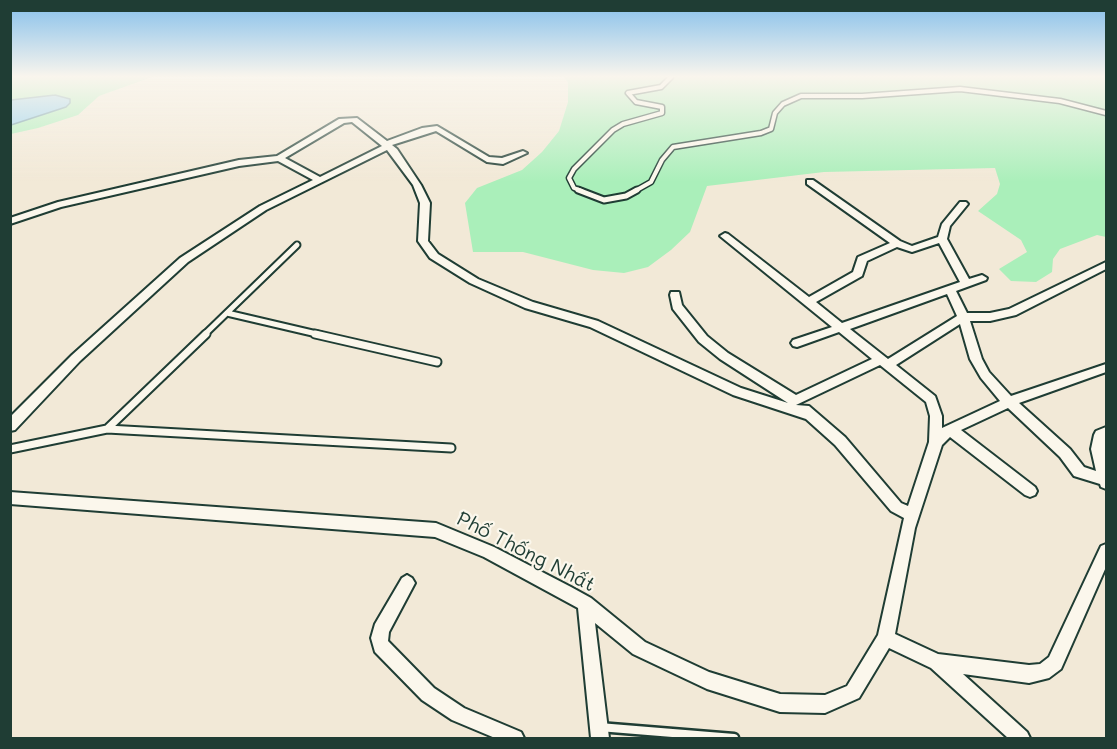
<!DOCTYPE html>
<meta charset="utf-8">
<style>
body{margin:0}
#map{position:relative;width:1117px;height:749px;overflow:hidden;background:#f2e9d7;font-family:Mali,sans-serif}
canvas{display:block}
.frame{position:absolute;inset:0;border:12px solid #1f3d34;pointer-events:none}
</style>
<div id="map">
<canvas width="1117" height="749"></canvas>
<div class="frame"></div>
</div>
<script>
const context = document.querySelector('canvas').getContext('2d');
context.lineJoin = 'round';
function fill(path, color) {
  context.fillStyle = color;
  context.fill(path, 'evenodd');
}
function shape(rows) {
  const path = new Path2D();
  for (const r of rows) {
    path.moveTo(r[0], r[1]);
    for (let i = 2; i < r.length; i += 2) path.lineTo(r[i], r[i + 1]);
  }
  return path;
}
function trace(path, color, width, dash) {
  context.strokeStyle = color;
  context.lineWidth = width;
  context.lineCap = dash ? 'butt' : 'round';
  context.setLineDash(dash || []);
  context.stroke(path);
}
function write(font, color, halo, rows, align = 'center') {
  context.font = font + ' Mali,sans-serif';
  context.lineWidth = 4.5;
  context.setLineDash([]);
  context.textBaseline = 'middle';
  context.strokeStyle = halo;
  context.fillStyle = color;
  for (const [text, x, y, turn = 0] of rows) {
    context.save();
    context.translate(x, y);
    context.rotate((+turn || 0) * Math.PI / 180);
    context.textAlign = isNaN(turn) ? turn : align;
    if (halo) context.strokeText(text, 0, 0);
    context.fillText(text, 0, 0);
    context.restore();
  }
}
fill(shape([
 [10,77,152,77,99,96,78,115,38,128,11,134],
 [564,77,1106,77,1106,237,1097,235,1060,249,1053,259,1052,272,1036,282,1011,281,999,269,1027,252,1021,240,978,211,997,194,1000,184,995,168,824,172,707,186,690,232,671,250,648,267,624,273,593,270,523,252,473,252,465,203,477,188,522,170,542,152,559,131,568,102,568,83]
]), '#aaefba');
const water = shape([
 [55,95,70,99,70,103,66,107,11,125,11,100,55,95]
]);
fill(water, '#8fcff0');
trace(water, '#6295a5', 1.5);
const laneFar3 = shape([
 [582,191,574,188,569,178,574,169,613,130,623,124,662,113,662,107,636,102,628,93,661,87,671,77],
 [635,191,651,182,662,160,673,147,761,133,771,129,775,113,783,104,801,96,862,96,960,89,1060,101,1106,113]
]);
const laneFar2 = shape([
 [578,190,604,200,626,196,637,190],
 [227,313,321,335],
 [204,335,297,245]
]);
const laneFar1 = shape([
 [315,334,437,362],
 [107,429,206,334],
 [10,449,107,429,451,448]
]);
const lane = shape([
 [599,727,734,738]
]);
const street = shape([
 [357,118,387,141,422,128,437,126,489,157,502,158,523,151,527,153,503,164,487,162,436,131,392,145,397,149,421,185,430,203,428,241,438,254,478,279,533,302,598,321,741,388,788,403,720,359,699,342,673,309,670,295,671,292,679,292,682,305,707,336,728,353,796,395,872,359,839,332,797,347,793,346,791,343,793,340,832,327,720,236,725,233,728,234,809,297,853,272,858,257,890,243,807,184,807,180,813,180,900,241,912,246,938,237,942,224,960,202,966,202,968,204,950,226,947,239,969,279,982,275,987,278,986,280,956,291,967,313,990,313,1009,309,1106,262,1106,269,1016,315,990,321,970,321,982,359,989,372,1011,396,1106,364,1106,372,1019,403,1070,449,1084,467,1096,471,1091,449,1094,435,1096,431,1106,427,1105,449,1106,457,1106,489,1101,487,1100,484,1074,476,1060,457,1008,408,961,430,1035,487,1037,491,1035,495,1030,497,1025,495,950,437,942,445,915,528,895,634,938,654,1029,665,1040,664,1049,657,1101,546,1106,544,1106,567,1061,669,1049,678,1029,683,963,674,1027,732,1030,738,1008,738,931,668,889,648,859,698,825,713,780,712,707,689,633,654,595,623,609,738,591,738,578,608,484,557,435,537,10,504,10,492,436,523,494,547,571,587,591,598,645,642,709,672,780,694,825,695,847,686,878,635,904,518,891,511,835,445,806,419,733,395,590,327,525,308,470,283,430,258,418,241,420,203,413,185,387,150,266,210,188,262,80,361,15,430,10,431,10,417,72,355,180,258,260,206,313,180,278,161,239,166,61,207,10,224,10,218,58,202,239,160,277,156,339,119,357,118],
 [352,122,382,146,320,177,285,158,344,123,352,122],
 [939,243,960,282,842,323,816,302,862,276,867,261,897,247,912,252,939,243],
 [947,294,957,316,888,359,850,329,947,294],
 [960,324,970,359,981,378,1000,401,942,428,942,416,935,396,896,365,960,324],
 [880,365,926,402,930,416,929,442,908,506,901,503,845,437,809,406,796,405,880,365],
 [407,575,412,578,415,583,389,632,388,641,434,688,464,708,521,732,524,738,495,738,452,720,422,700,375,652,371,638,375,624,402,578,407,575]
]);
trace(laneFar3, '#1f3d34', 7);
trace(laneFar2, '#1f3d34', 9);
trace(laneFar1, '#1f3d34', 11);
trace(lane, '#1f3d34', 13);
trace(street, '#1f3d34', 4);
trace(laneFar3, '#fbf7ec', 4);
trace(laneFar2, '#fbf7ec', 5);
trace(laneFar1, '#fbf7ec', 7);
trace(lane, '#fbf7ec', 8);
fill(street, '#fbf7ec');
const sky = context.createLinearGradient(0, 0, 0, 182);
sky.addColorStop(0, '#84bfeb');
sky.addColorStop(0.42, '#f9f5ed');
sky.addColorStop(1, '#f9f5ed00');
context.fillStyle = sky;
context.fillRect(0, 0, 1117, 182);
write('20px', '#1f3d34', '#fbf7ec', [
 ["Phố Thống Nhất",526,552,27]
]);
</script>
